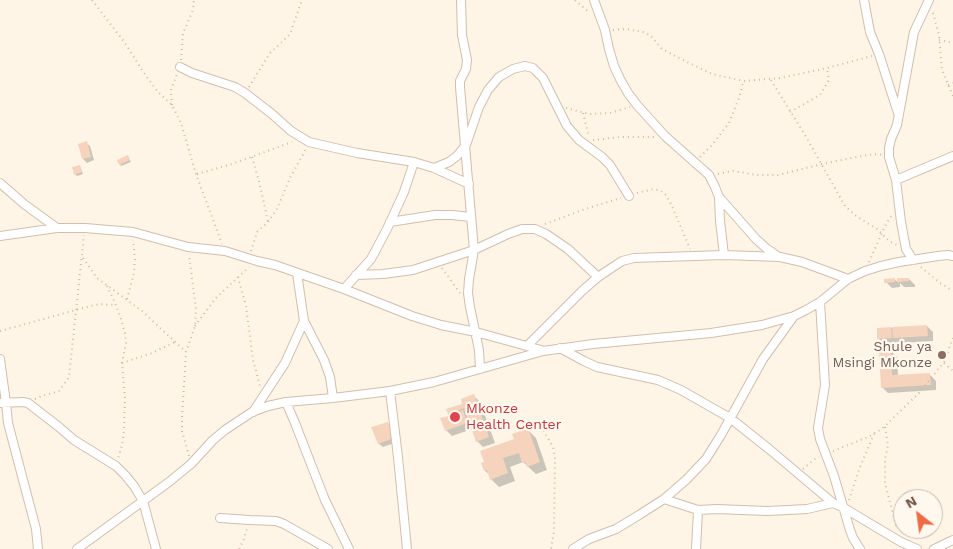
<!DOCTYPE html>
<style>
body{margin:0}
#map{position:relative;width:953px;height:549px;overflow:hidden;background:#fef5e6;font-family:"Work Sans",sans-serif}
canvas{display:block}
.north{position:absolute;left:893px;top:489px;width:50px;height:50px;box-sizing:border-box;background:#fff8ee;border:1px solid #c9b9ac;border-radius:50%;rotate:330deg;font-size:14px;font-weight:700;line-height:20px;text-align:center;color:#795a49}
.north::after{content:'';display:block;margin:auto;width:18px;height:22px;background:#ee6b45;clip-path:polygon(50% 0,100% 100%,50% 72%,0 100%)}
</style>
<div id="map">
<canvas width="953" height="549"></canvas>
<div class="north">N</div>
</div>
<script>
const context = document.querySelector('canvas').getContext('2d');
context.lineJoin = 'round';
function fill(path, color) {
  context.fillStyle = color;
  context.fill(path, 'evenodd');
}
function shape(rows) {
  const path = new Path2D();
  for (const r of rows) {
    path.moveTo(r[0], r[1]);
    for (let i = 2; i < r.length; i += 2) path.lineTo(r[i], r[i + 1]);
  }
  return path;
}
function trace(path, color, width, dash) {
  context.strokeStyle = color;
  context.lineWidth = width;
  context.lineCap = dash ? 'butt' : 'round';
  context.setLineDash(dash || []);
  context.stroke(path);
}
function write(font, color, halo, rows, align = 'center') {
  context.font = font + ' "Work Sans",sans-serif';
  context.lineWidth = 4.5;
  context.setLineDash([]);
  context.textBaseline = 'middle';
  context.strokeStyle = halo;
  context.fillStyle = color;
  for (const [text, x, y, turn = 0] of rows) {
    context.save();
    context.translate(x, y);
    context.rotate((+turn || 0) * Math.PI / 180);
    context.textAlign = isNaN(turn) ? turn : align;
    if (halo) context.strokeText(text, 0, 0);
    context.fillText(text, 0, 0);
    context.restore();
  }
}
fill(shape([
 [86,143,90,146,94,160,87,163,83,159,79,145],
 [128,157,131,162,121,166,120,164],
 [80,166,83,174,77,176,75,174],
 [894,279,899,283,898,279,909,279,915,285,915,287,904,287,900,283,900,287,892,288,886,282],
 [927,326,933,332,933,341,884,344,878,338,878,329],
 [891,351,897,357,898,376,930,375,936,381,936,390,888,393,882,387],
 [474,396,480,402,495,443,483,447,477,441,472,429,452,436,446,430,450,416,448,410,464,404],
 [387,423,391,427,397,442,383,447,379,444],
 [528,430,536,438,547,470,536,474,523,462,510,467,515,481,499,487,491,479,490,475,485,471,483,464,516,440]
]), '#0003');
fill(shape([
 [87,141,91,157,82,159,78,144],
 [128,155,130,160,119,165,117,160],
 [80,165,82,172,74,175,72,167],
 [895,278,895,282,884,283,884,279],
 [897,278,909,278,909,281,897,282],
 [927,325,928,336,893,338,892,327],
 [891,327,892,338,877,339,877,328],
 [879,350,891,350,892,375,930,373,931,385,881,388],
 [474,394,489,437,476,442,464,408,454,412,454,414,463,410,467,423,445,431,440,418,449,416,446,409,462,404,461,399],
 [388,422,394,438,378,444,371,427],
 [528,428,540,462,527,467,525,462,522,463,519,453,503,458,508,473,490,480,487,470,484,471,481,463,484,462,480,451,514,439,512,434]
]), '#f5d3bc');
const street = shape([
 [461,0,462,35,467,60,466,69,460,81,460,87,474,250,469,279,468,293,470,307,479,350,480,369],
 [594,0,605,30,609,49,614,66,620,79,628,93,637,105,665,136,709,175,715,187,719,197,720,221,724,255],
 [864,0,870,32,879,54,898,113],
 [180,67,192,73,235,87,245,93,272,114,291,131,309,142,357,153,414,162,434,168,469,184],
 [434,168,449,162,457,156,466,145,479,107,488,90,499,77,513,69,525,66,533,68,543,78,567,126,579,140,602,157,610,165,629,196],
 [896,180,953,156],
 [0,183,24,204,57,228],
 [719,197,756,239,766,248,779,257],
 [390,222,435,215,452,215,471,217],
 [0,236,57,228,85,228,133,232,188,247,225,251,257,261,275,265,344,289,412,316,441,325,476,332,541,350],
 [913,260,906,249,901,222,896,180,889,157,889,148,891,139,897,125,914,32,929,0],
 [356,275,383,274,413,270,474,250,508,234,522,229,535,229,546,234,568,249,598,277],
 [344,289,371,259,387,229,404,192,414,162],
 [820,302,825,385,818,428,820,439,834,476,850,530,853,538,860,549],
 [304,321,324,360,330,377,333,398],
 [527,346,582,291,598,277,622,261,634,258,724,255,780,257,802,262,848,279],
 [560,348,584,361,597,367,658,380,681,390,730,418,769,449,833,503,844,508,901,542,917,549],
 [0,359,6,403,8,423,36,529,38,549],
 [390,391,398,457,407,549],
 [286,402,295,423,325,500,349,549],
 [0,403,23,402,28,403,59,427,74,440,116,466,125,475,134,486,143,501,156,549],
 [253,412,285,363,304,321,297,273],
 [664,499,698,510,717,509,767,511,788,510,807,509,833,503],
 [220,518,249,520,276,521,284,524,328,549],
 [77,549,169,482,191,464,213,440,225,430,252,412,268,406,286,402,333,398,390,391,434,382,543,351,593,344,711,333,762,325,794,316,806,310,820,302,848,279,865,271,881,266,899,262,938,256,948,255,953,256],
 [573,549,589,539,616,529,639,515,664,499,686,480,706,459,721,435,763,359,794,316],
 [696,549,698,510],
 [934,549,953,540]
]);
trace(street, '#d3beae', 10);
trace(shape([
 [92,0,125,43,142,70,157,91,172,105,181,123,196,174,222,244],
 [575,0,590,13],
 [933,13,939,35,942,70,953,96],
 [613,30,626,29,643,32,650,35,662,49,679,58,712,74,744,81,780,78,827,68,872,56],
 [939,40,953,43],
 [181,60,183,33,193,10,194,0],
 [771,80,805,135,845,206,856,216,877,229,889,241,897,245],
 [948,85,953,83],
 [249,87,270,53,283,41,290,34,302,0],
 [172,105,171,90,177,74],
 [566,108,589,114,610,113,630,107],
 [790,112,820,95,829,80,827,69],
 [583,113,589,137],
 [593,140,620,137,655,137],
 [252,157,260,185,268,222],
 [700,157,712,145,729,123,739,98,743,82],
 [197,174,232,164,292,142],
 [718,174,733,171,757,175,778,175,822,164,867,155,878,154,882,155],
 [637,193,654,189,661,191,666,195,672,206,690,249],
 [545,224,585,209,621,198],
 [251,251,257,232,268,222,277,209,290,178,306,149],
 [83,258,97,278,142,311,186,352],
 [869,262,886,224,892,215],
 [921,267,940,283,953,291],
 [442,268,460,293],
 [238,277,246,306,253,360,260,386],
 [107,286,116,305,122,322,125,333,126,343,122,363,125,398,124,430,122,445,118,459],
 [127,299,134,273,135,258,133,240],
 [195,326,216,298,249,267],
 [0,331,90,306,100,304,116,305],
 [122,363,152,353,175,342],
 [944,363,953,371],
 [35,399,42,396,59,391,69,377,84,235],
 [541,426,553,447,555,457,554,531,551,549],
 [885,427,888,445,885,460,885,483,897,530],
 [833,451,868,437,880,430,885,426,920,392,931,378,944,362,953,338],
 [189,456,182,431,182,418,186,352,195,326,196,310,189,254],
 [803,469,816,458,819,457],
 [849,500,860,467,874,434],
 [239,549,244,539,247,528]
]), '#dab69f', 2, [1, 4]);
trace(street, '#fff', 8);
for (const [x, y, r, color] of [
 [942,355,5,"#8d6e63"],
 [455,417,6,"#e0444e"]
]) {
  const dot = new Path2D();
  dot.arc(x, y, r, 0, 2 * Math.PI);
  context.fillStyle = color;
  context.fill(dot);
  trace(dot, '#fff8ee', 2);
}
write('14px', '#785e54', '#fff8ee', [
 ["Shule ya",932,347],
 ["Msingi Mkonze",932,363]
], 'right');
write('14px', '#be3a42', '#fff8ee', [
 ["Mkonze",466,409],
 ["Health Center",466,425]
], 'left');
</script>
